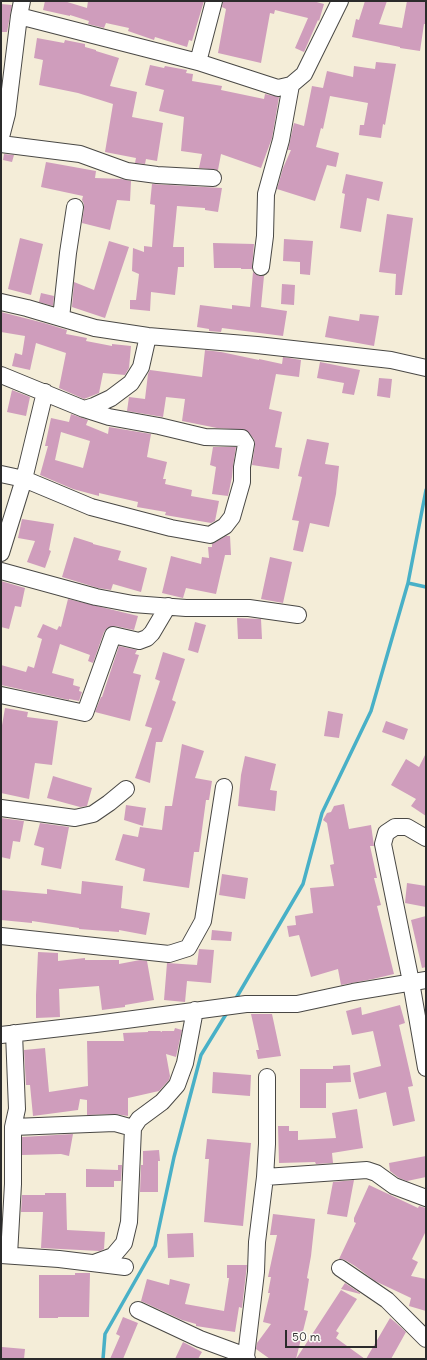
<!DOCTYPE html>
<style>
body{margin:0}
#map{position:relative;width:427px;height:1360px;overflow:hidden;background:#f4edd8;font-family:Delius,sans-serif}
canvas{display:block}
.frame{position:absolute;inset:0;border:2px solid #2b2b2b;pointer-events:none}
.scale{position:absolute;left:285px;top:1330px;width:92px;height:18px;box-sizing:border-box;border:2px solid #2b2b2b;border-top:0;padding-left:5px;font-size:12px;line-height:14px;white-space:nowrap;color:#2b2b2b;-webkit-text-stroke:3px #fdfcf7;paint-order:stroke}
</style>
<div id="map">
<canvas width="427" height="1360"></canvas>
<div class="frame"></div>
<div class="scale">50 m</div>
</div>
<script>
const context = document.querySelector('canvas').getContext('2d');
context.lineJoin = 'round';
function shape(rows) {
  const path = new Path2D();
  for (const r of rows) {
    path.moveTo(r[0], r[1]);
    for (let i = 2; i < r.length; i += 2) path.lineTo(r[i], r[i + 1]);
  }
  return path;
}
function trace(path, color, width, dash) {
  context.strokeStyle = color;
  context.lineWidth = width;
  context.lineCap = dash ? 'butt' : 'round';
  context.setLineDash(dash || []);
  context.stroke(path);
}
function fill(path, color) {
  context.fillStyle = color;
  context.fill(path, 'evenodd');
}
trace(shape([
 [408,583,426,587],
 [235,1000,303,884,322,813,371,711,408,583,426,490],
 [103,1359,105,1334,155,1246,174,1157,201,1055,228,1011]
]), '#48b0c7', 3.5);
fill(shape([
 [45,1,64,1,87,8,88,1,204,1,192,41,189,40,187,47,155,37,154,40,128,31,129,28,106,23,104,28,88,24,89,21,70,15,70,16,43,10],
 [223,1,313,1,324,4,319,21,318,20,304,52,295,48,308,18,275,10,274,14,270,13,261,63,218,53,226,9,222,7],
 [365,1,387,1,379,24,402,28,407,1,426,2,426,17,425,24,424,24,420,51,400,48,400,47,352,37,356,19,359,20],
 [1,4,12,5,7,32,1,32],
 [37,38,64,43,65,40,85,44,85,47,96,50,96,51,119,58,110,86,137,92,132,117,163,123,157,161,146,159,145,164,135,163,136,158,105,152,113,104,78,93,39,85,43,60,34,58],
 [376,62,396,64,385,125,383,124,381,138,359,135,360,125,364,125,368,103,330,96,323,129,321,128,316,147,339,153,336,167,327,165,315,201,277,189,283,168,291,150,288,150,294,123,304,126,312,86,323,88,327,71,353,77,354,66,375,69],
 [150,65,164,68,165,66,187,70,186,73,193,74,192,81,222,86,221,90,264,99,265,94,279,97,272,138,261,168,221,154,218,170,199,168,202,154,181,151,184,117,159,111,164,90,145,85],
 [4,154,14,155,12,162,3,160],
 [46,162,96,171,95,178,121,179,131,181,130,201,117,200,110,230,82,223,84,208,84,204,82,200,83,196,41,187],
 [346,174,383,182,379,201,367,198,361,232,340,228,345,194,342,193],
 [152,184,222,188,218,212,205,210,205,208,177,206,173,247,184,247,184,267,178,267,175,295,151,292,150,311,130,309,130,300,136,300,139,274,132,271,133,248,144,252,144,246,152,247,155,205,150,204],
 [387,214,413,218,402,295,395,295,396,274,379,272],
 [20,238,43,244,31,295,8,289],
 [284,239,313,241,310,275,300,274,300,262,283,261],
 [109,241,129,247,105,318,72,307,74,282,94,290],
 [213,243,254,244,252,269,241,269,241,268,214,268],
 [253,272,259,276,264,276,261,307,287,311,283,336,222,328,221,332,209,331,209,329,197,327,200,305,232,309,232,305,250,307],
 [282,284,295,285,294,305,281,304],
 [41,293,54,296,53,306,39,302],
 [1,312,44,323,67,330,66,334,87,338,86,341,112,346,112,344,131,346,129,368,125,375,103,373,99,393,84,399,59,388,66,353,36,343,30,370,12,366,15,353,22,355,25,336,1,332],
 [360,314,379,316,374,346,325,337,329,316,359,321],
 [205,350,221,352,259,360,259,359,282,364,283,357,301,360,299,377,276,374,269,409,282,412,275,447,282,448,279,469,252,465,255,445,254,439,246,430,217,428,182,421,185,399,166,397,163,417,127,411,129,397,145,399,148,374,150,370,202,377],
 [320,362,360,370,354,395,342,393,344,383,317,378],
 [379,378,392,379,390,398,377,396],
 [12,390,30,397,26,416,7,412],
 [71,414,88,420,86,425,108,434,109,427,151,434,147,457,167,462,163,479,166,479,165,484,192,490,191,496,219,501,215,521,211,523,165,515,166,512,137,507,138,502,99,493,99,496,73,489,40,475,48,446,45,446,51,418,69,422],
 [61,432,90,441,83,468,55,460],
 [307,439,329,443,325,464,339,466,336,494,329,527,310,523,303,552,293,550,299,521,292,520,302,477,298,476],
 [213,447,236,447,233,466,232,477,228,496,212,494,216,467,210,465],
 [22,519,54,524,49,550,51,551,45,568,27,562,35,541,18,538],
 [226,536,230,536,231,555,225,555,216,594,186,588,183,598,162,593,171,556,201,564,202,557,209,558,208,547,212,547,212,544],
 [74,537,93,543,93,544,121,551,118,560,147,568,141,592,113,584,111,590,98,588,62,577],
 [270,557,292,562,283,603,261,599],
 [1,581,25,588,21,607,15,606,9,629,1,627],
 [68,599,138,616,134,630,115,626,107,628,104,632,93,663,88,661,90,655,60,644,52,673,74,679,73,685,80,687,79,691,82,692,79,701,69,699,69,700,1,685,1,665,26,672,28,666,34,668,42,639,37,637,43,624,57,630,59,626,61,627],
 [237,618,261,619,262,639,238,639],
 [195,622,206,625,198,653,188,650],
 [119,646,137,650,135,654,139,655,133,673,141,675,130,721,95,712,101,697,102,697],
 [163,652,185,659,172,700,176,702,162,742,156,742,150,783,135,778,152,728,145,726,160,681,155,679],
 [5,708,28,712,27,717,58,721,52,765,35,763,29,799,1,793,1,731],
 [328,711,343,714,339,738,324,736],
 [386,721,408,729,404,740,382,732],
 [182,744,204,751,195,778,212,781,209,800,206,800,199,852,194,852,189,888,143,881,145,869,115,860,123,834,138,837,140,827,162,830,165,806,172,806],
 [426,753,426,816,411,806,416,799,391,785,406,759,419,767],
 [245,756,276,764,270,790,277,791,275,811,238,806,241,775],
 [53,776,92,788,87,806,80,807,47,798],
 [344,804,349,829,371,825,374,846,370,846,377,878,374,878,381,905,377,906,394,974,373,979,341,985,338,969,311,977,299,935,289,937,287,926,296,925,295,916,313,913,310,888,334,886,330,865,334,864,327,823,323,820,327,813,331,812,334,806],
 [126,805,146,808,143,826,124,820],
 [1,818,24,821,20,842,13,841,10,859,1,857],
 [40,823,69,827,61,869,41,865,44,848,34,845],
 [222,874,248,878,245,899,219,895],
 [82,881,123,886,121,908,150,913,146,935,119,930,119,932,79,929,79,928,32,921,32,923,1,920,1,890,47,894,47,889,81,894],
 [407,883,426,886,426,907,405,903],
 [426,916,426,967,422,968,411,920],
 [212,930,232,932,231,941,211,940],
 [199,949,214,950,211,983,187,981,185,1002,164,1000,167,963,197,965],
 [38,952,58,953,58,961,85,958,85,960,119,960,119,964,140,960,147,961,154,1000,125,1005,125,1007,102,1010,99,986,59,989,60,1017,36,1018,36,995],
 [400,1005,405,1023,399,1025,413,1086,408,1087,415,1121,393,1126,386,1092,359,1099,353,1073,381,1066,373,1031,352,1035,346,1011,361,1007,362,1015],
 [251,1014,272,1014,281,1056,258,1059,256,1050,259,1050],
 [175,1028,182,1030,176,1057,166,1054,170,1076,169,1080,159,1091,128,1098,128,1116,115,1114,87,1115,87,1100,80,1099,78,1110,33,1116,30,1085,26,1085,24,1050,45,1048,49,1092,88,1086,87,1041,124,1041,123,1033,148,1032,148,1031,160,1031,162,1032,162,1031,174,1031],
 [350,1065,351,1082,326,1083,326,1108,300,1108,300,1069,333,1069,333,1066],
 [213,1072,251,1075,250,1096,212,1093],
 [357,1109,363,1148,332,1153,333,1163,316,1164,315,1162,279,1163,278,1126,289,1126,289,1131,298,1131,298,1140,336,1138,332,1113],
 [73,1134,69,1156,61,1154,22,1155,22,1137],
 [207,1139,251,1143,243,1226,204,1222,209,1159,205,1159],
 [159,1150,160,1161,158,1161,158,1192,140,1192,141,1165,143,1165,143,1151],
 [426,1156,426,1177,407,1181,399,1178,390,1171,389,1163],
 [118,1165,122,1165,121,1181,114,1181,114,1187,86,1187,86,1169,118,1170],
 [354,1180,347,1217,327,1214,333,1182],
 [369,1185,418,1208,419,1206,426,1208,426,1231,412,1259,418,1262,411,1276,426,1279,426,1311,409,1306,411,1298,375,1281,355,1266,345,1260,339,1259,356,1223,354,1222,354,1218],
 [45,1193,66,1193,67,1230,105,1232,104,1249,100,1251,41,1248,43,1212,21,1212,22,1195,45,1195],
 [273,1214,315,1219,311,1256,307,1278,309,1279,304,1310,308,1311,296,1359,270,1359,256,1349,257,1343,271,1324,263,1322,270,1293,268,1293,271,1277,268,1277,277,1235,270,1235],
 [193,1233,194,1257,168,1258,167,1234],
 [227,1265,247,1265,242,1308,239,1307,235,1332,196,1326,196,1324,182,1320,141,1301,147,1279,169,1285,170,1279,190,1284,185,1304,224,1311,229,1278,227,1278],
 [75,1273,90,1273,89,1317,58,1317,58,1318,39,1318,39,1275,75,1275],
 [345,1283,360,1293,360,1294,341,1289],
 [341,1290,357,1299,336,1331,339,1333,336,1338,365,1359,296,1359],
 [123,1317,138,1323,123,1359,110,1359,120,1336,116,1334],
 [390,1318,395,1322,406,1332,391,1359,366,1359],
 [183,1342,202,1352,198,1359,175,1359],
 [2,1347,25,1349,24,1359,2,1359]
]), '#cf9dbc');
const minor = shape([
 [19,16,198,62,278,88,291,85,304,74,340,1],
 [198,62,214,1],
 [1,137,7,114,19,16,22,1],
 [1,144,80,154,127,171,157,175,213,178],
 [261,267,265,236,266,194,281,140,291,85],
 [1,302,27,308,95,328,148,336,257,345,391,360,426,368],
 [61,318,68,253,75,207],
 [1,375,84,409,109,417,159,426,205,437,242,438,246,444,242,467,242,482,232,517,225,526,210,535,171,528,91,507,24,479,1,474],
 [84,409,94,406,111,398,131,383,141,367,148,336],
 [1,553,24,479,45,392],
 [1,571,96,597,133,604,186,608,249,608,298,615],
 [1,695,85,713,113,635,139,641,147,638,152,633,168,606],
 [1,808,75,818,93,814,109,803,126,789],
 [426,838,407,827,395,827,386,833,383,844,411,982,426,1068],
 [1,936,169,954,188,948,203,921,224,787],
 [1,1035,96,1024,246,1004,297,1004,353,992,426,980],
 [13,1127,115,1123,133,1128],
 [265,1177,367,1170,376,1173,394,1186,426,1198],
 [1,1255,59,1259,125,1267],
 [9,1255,13,1184,13,1127,17,1109,14,1033],
 [94,1263,113,1256,124,1243,129,1222,133,1128,139,1119,162,1102,177,1085,185,1063,195,1010],
 [340,1268,387,1300,426,1339],
 [138,1310,200,1339,246,1356,247,1359],
 [246,1356,256,1272,257,1242,265,1177,267,1144,267,1077]
]);
trace(minor, '#494845', 18);
trace(minor, '#fff', 16);
</script>
